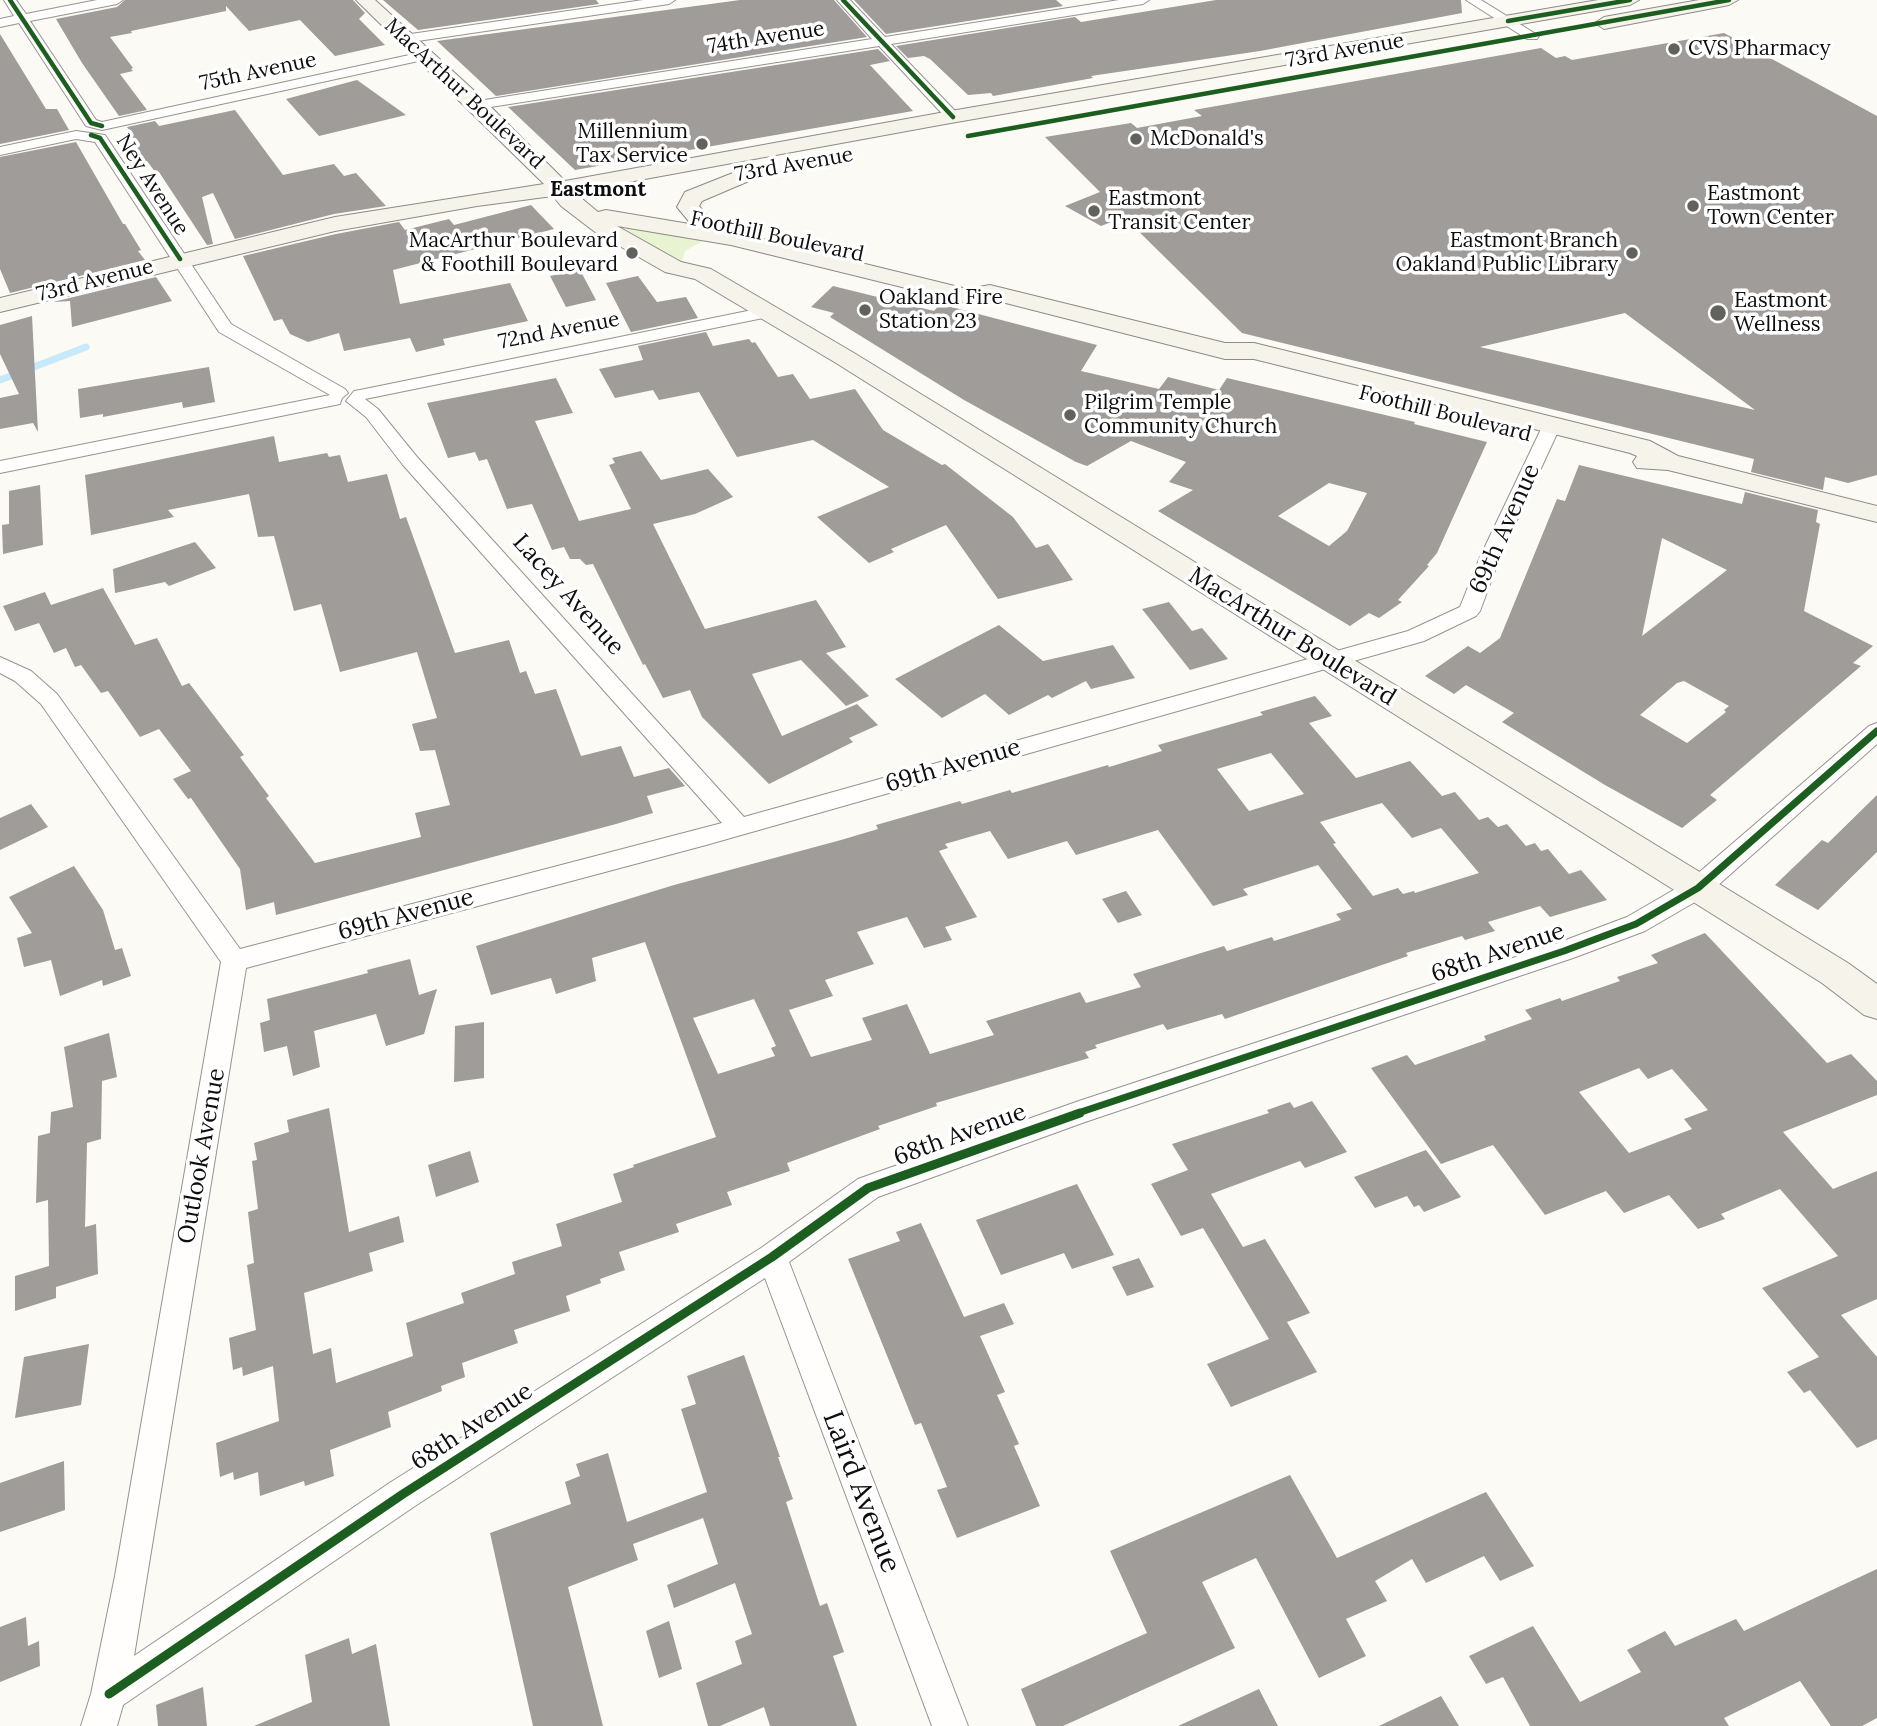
<!DOCTYPE html>
<style>
body{margin:0}
canvas{display:block;background:#fcfaf4}
</style>
<canvas width="1877" height="1726"></canvas>
<script>
const context = document.querySelector('canvas').getContext('2d');
context.lineJoin = 'round';
function fill(path, color) {
  context.fillStyle = color;
  context.fill(path, 'evenodd');
}
function shape(rows) {
  const path = new Path2D();
  for (const r of rows) {
    path.moveTo(r[0], r[1]);
    for (let i = 2; i < r.length; i += 2) path.lineTo(r[i], r[i + 1]);
  }
  return path;
}
function trace(path, color, width, dash) {
  context.strokeStyle = color;
  context.lineWidth = width;
  context.lineCap = dash ? 'butt' : 'round';
  context.setLineDash(dash || []);
  context.stroke(path);
}
function write(font, color, halo, rows, align = 'center') {
  context.font = font + ' Lora,serif';
  context.lineWidth = 7;
  context.setLineDash([]);
  context.textBaseline = 'middle';
  context.strokeStyle = halo;
  context.fillStyle = color;
  for (const [text, x, y, turn = 0] of rows) {
    context.save();
    context.translate(x, y);
    context.rotate((+turn || 0) * Math.PI / 180);
    context.textAlign = isNaN(turn) ? turn : align;
    if (halo) context.strokeText(text, 0, 0);
    context.fillText(text, 0, 0);
    context.restore();
  }
}
fill(shape([
 [621,228,704,240,685,251,681,263]
]), '#e7f3d1');
trace(shape([
 [0,380,86,347]
]), '#c6eafa', 7);
fill(shape([
 [125,0,353,0,365,13,359,19,385,45,335,56,300,20,249,31,226,6,226,11,131,31,132,33,110,37,133,68,131,69,133,71,120,74,147,110,119,116,82,63,56,19,117,7],
 [383,0,596,0,599,4,418,30],
 [740,0,834,0,867,37,496,96,437,41],
 [854,0,1056,0,1063,6,886,34],
 [1216,0,1461,0,1462,13,1260,51,1091,76,1093,78,993,96,991,93,968,95,930,59,924,56,908,58,896,46,1075,17,1081,22],
 [1724,33,1877,116,1877,475,1848,483,1825,477,1823,490,1751,472,1754,459,1242,333,1124,217,1101,226,1065,206,1100,192,1045,137,1131,123,1137,128,1202,116,1194,110,1541,48,1556,58,1565,56,1572,60],
 [1625,313,1755,410,1480,347],
 [0,34,46,109,57,109,69,130,0,144],
 [878,49,890,61,870,65,913,111,575,170,508,107],
 [357,80,406,115,319,136,286,99],
 [235,110,283,175,334,164,344,176,356,173,386,206,334,214,235,239,213,193,202,197,213,244,207,245,159,172,156,173,147,161,143,162,128,137,133,136,127,127,155,121,159,126],
 [76,142,123,224,125,224,141,250,138,251,145,260,10,293,0,269,0,157],
 [531,205,554,229,393,270,400,304,510,283,528,321,443,339,445,345,416,352,410,338,344,351,339,333,308,342,290,334,282,319,274,321,243,256,336,234,399,222,405,230,449,219,454,225],
 [580,270,596,300,566,307,550,276],
 [638,276,657,302,686,297,698,318,631,332,606,283],
 [156,277,172,301,72,327,70,301,53,302],
 [833,286,934,311,940,304,1097,345,1081,371,1159,389,1168,377,1219,390,1227,378,1415,422,1414,424,1487,442,1437,553,1427,565,1429,566,1398,600,1402,602,1379,618,1369,613,1350,626,1158,511,1193,490,1169,482,1186,462,1131,441,1087,466,1076,462,964,400,830,317,834,313,811,307],
 [1329,483,1367,493,1347,531,1329,546,1278,516],
 [32,316,38,432,33,423,0,429,0,398,19,394,0,354,0,325],
 [706,332,713,346,749,339,752,343,755,342,778,377,793,374,810,399,855,389,883,430,942,465,945,464,1013,517,1036,548,1048,544,1073,580,998,599,946,525,891,549,894,552,869,563,817,517,889,487,813,440,737,457,699,392,659,400,653,390,615,398,599,369,643,360,638,346],
 [209,367,215,402,183,408,182,402,103,417,103,414,80,418,78,389],
 [556,378,573,413,535,421,579,521,631,509,609,465,615,463,612,458,641,451,661,480,708,469,733,497,695,514,653,524,705,629,816,600,846,647,826,653,869,696,846,706,801,660,752,674,782,736,857,704,878,725,849,738,853,742,769,784,702,717,690,690,663,698,645,664,643,665,593,564,586,565,580,559,570,559,564,547,552,550,532,504,507,509,487,459,479,461,475,452,448,458,427,403],
 [274,436,279,462,327,453,329,457,340,455,348,482,387,474,400,519,406,517,455,653,509,640,520,673,526,671,535,694,556,689,581,756,621,746,634,777,669,768,685,786,647,796,653,813,616,824,276,915,274,902,246,910,240,869,191,798,188,799,173,779,191,771,159,729,140,737,108,691,101,693,81,665,75,667,66,648,54,653,39,623,15,631,3,606,45,592,51,605,103,588,135,645,157,638,182,686,189,683,244,755,240,757,269,796,266,798,315,863,421,837,415,813,450,805,435,750,420,751,412,724,437,718,417,652,340,672,321,604,294,611,274,536,258,537,249,494,168,510,174,517,91,535,85,475],
 [1579,465,1742,504,1745,492,1818,510,1816,522,1820,524,1804,611,1873,646,1853,663,1861,666,1710,795,1717,800,1682,828,1605,785,1502,722,1514,713,1466,685,1454,694,1425,676,1468,646,1480,653,1500,638,1557,499,1565,501],
 [1662,538,1727,570,1642,636],
 [1684,681,1729,706,1724,710,1726,712,1687,743,1640,715,1677,683],
 [40,485,43,545,3,554,2,525,9,524,9,491],
 [195,542,216,568,169,586,165,582,115,593,113,569],
 [1169,602,1192,631,1202,628,1228,659,1190,670,1142,609],
 [999,625,1043,661,1113,645,1135,678,1091,689,1086,681,1052,698,1048,695,1009,715,985,694,942,718,895,679],
 [1315,696,1332,716,1309,723,1356,778,1410,761,1442,796,1455,792,1479,820,1488,817,1498,827,1507,824,1526,846,1535,843,1541,851,1548,849,1569,874,1581,870,1607,900,1550,917,1540,906,1488,922,1495,931,1465,940,1462,936,1406,953,1408,956,1225,1019,1222,1014,1167,1030,1163,1024,1095,1045,1097,1048,1085,1052,1089,1058,936,1103,937,1106,878,1126,880,1129,787,1163,790,1171,727,1192,732,1205,676,1224,679,1232,619,1252,625,1270,600,1279,601,1283,566,1296,570,1311,514,1330,518,1343,462,1363,465,1377,441,1386,442,1391,388,1412,391,1427,330,1450,334,1476,305,1486,304,1481,260,1496,258,1472,234,1480,233,1472,220,1477,216,1443,279,1421,273,1366,243,1376,242,1367,233,1370,229,1338,256,1330,247,1265,254,1263,248,1212,258,1209,252,1161,257,1160,254,1143,289,1132,287,1120,329,1108,349,1232,399,1216,404,1242,369,1253,373,1271,304,1293,313,1354,331,1348,336,1383,413,1356,406,1323,464,1303,461,1293,515,1274,512,1262,562,1246,556,1224,622,1202,613,1174,634,1167,633,1165,716,1137,645,942,592,958,596,981,556,994,551,978,491,995,476,946,674,885,841,840,878,829,876,825,960,801,962,804,1010,790,1012,793,1108,765,1109,767,1162,751,1158,745,1263,715,1260,712],
 [1271,753,1304,794,1249,811,1217,769],
 [1382,803,1412,838,1441,828,1479,873,1415,893,1414,891,1403,894,1398,888,1373,896,1333,844,1336,843,1320,822],
 [1158,830,1213,906,1248,895,1243,889,1318,865,1352,909,1336,914,1341,920,1274,941,1272,937,1227,951,1224,946,1133,974,1141,987,1086,1003,1080,992,986,1021,994,1035,930,1054,907,1004,862,1018,872,1040,811,1057,789,1010,833,996,825,980,874,964,857,932,907,917,924,948,952,940,945,927,977,917,939,851,948,848,945,844,990,831,1008,859,1067,841,1076,855],
 [754,999,776,1046,771,1048,775,1056,718,1074,693,1018],
 [1877,795,1877,852,1818,910,1775,885,1822,840,1828,843],
 [31,804,48,827,0,850,0,818],
 [74,866,103,910,115,950,122,948,131,976,103,986,102,980,60,996,51,960,24,967,17,938,32,933,9,897],
 [1126,891,1142,915,1118,923,1102,899],
 [1705,933,1827,1063,1851,1054,1877,1081,1877,1095,1783,1132,1833,1189,1877,1171,1877,1299,1841,1315,1877,1357,1877,1439,1857,1448,1810,1390,1804,1393,1787,1372,1819,1357,1762,1288,1838,1256,1780,1189,1721,1214,1725,1219,1698,1229,1669,1195,1624,1213,1606,1191,1545,1215,1493,1145,1441,1164,1371,1068,1407,1055,1415,1065,1486,1040,1484,1036,1532,1019,1525,1010,1560,998,1562,1001,1620,981,1617,977,1658,963,1651,955],
 [1639,1068,1648,1079,1672,1069,1708,1110,1684,1119,1692,1129,1629,1153,1579,1092],
 [410,959,419,995,437,989,424,1034,386,1046,376,1014,314,1031,320,1067,293,1076,287,1046,264,1052,260,1023,270,1020,267,999,368,973,367,970],
 [484,1022,484,1078,454,1082,455,1026],
 [109,1033,117,1077,102,1081,101,1139,87,1143,85,1227,96,1224,98,1274,56,1287,56,1298,15,1311,15,1276,49,1266,48,1200,36,1203,38,1136,50,1133,51,1112,73,1107,64,1047],
 [1312,1101,1347,1152,1305,1168,1300,1161,1211,1194,1243,1247,1265,1239,1310,1313,1287,1322,1317,1372,1231,1407,1207,1364,1269,1339,1203,1228,1181,1236,1151,1184,1188,1170,1172,1144,1269,1113,1267,1110,1290,1102,1294,1108],
 [1426,1150,1461,1197,1424,1212,1419,1205,1414,1207,1407,1196,1375,1208,1354,1177],
 [470,1151,479,1182,436,1197,428,1165],
 [1077,1184,1114,1255,1072,1269,1064,1253,1001,1275,976,1220],
 [921,1223,964,1317,1004,1303,1014,1324,980,1336,1005,1392,997,1395,1019,1444,1014,1446,1040,1506,957,1538,937,1490,947,1487,921,1423,915,1425,848,1259,900,1241,896,1232],
 [1139,1258,1154,1287,1127,1296,1112,1267],
 [89,1344,81,1405,15,1418,24,1357],
 [744,1355,780,1457,778,1457,793,1499,786,1502,820,1606,827,1603,844,1652,833,1656,857,1726,770,1726,764,1707,720,1726,708,1726,696,1683,742,1664,735,1641,752,1634,735,1583,674,1608,667,1585,718,1564,703,1518,633,1544,638,1560,568,1587,603,1726,533,1726,490,1533,571,1504,565,1482,580,1476,576,1464,608,1453,627,1522,707,1492,681,1409,696,1404,687,1376],
 [64,1461,65,1510,0,1532,0,1483],
 [1290,1475,1337,1558,1486,1492,1534,1566,1500,1581,1484,1556,1426,1583,1412,1559,1375,1581,1387,1601,1346,1619,1366,1656,1319,1678,1256,1558,1202,1582,1235,1648,1063,1726,1036,1726,1021,1689,1147,1633,1110,1551],
 [1877,1569,1877,1718,1862,1726,1831,1726,1800,1681,1724,1718,1729,1726,1530,1726,1503,1677,1486,1684,1469,1656,1533,1626,1580,1702,1641,1672,1627,1650,1665,1631,1675,1646,1736,1619,1744,1631],
 [26,1617,28,1646,39,1641,40,1666,0,1682,0,1627],
 [669,1621,682,1669,659,1678,646,1631],
 [349,1638,352,1654,376,1644,390,1726,254,1726,312,1702,305,1655],
 [203,1687,207,1726,158,1726,156,1705],
 [1259,1689,1278,1726,1178,1726],
 [1441,1696,1459,1726,1379,1726]
]), '#9f9c99');
const minor = shape([
 [4,0,16,0,26,14,97,0,123,0,117,4,30,21,96,120,102,122,423,52,430,56,423,60,102,130,86,126,19,23,0,27,0,19,14,16,4,0],
 [643,0,675,0,669,4,404,43,397,39,404,35,643,0],
 [837,0,850,0,885,37,1119,0,1149,0,1143,4,891,44,958,114,958,120,953,121,948,120,879,46,478,109,471,105,478,101,872,39,837,0],
 [1466,0,1481,0,1539,36,1537,39,1527,39,1466,0],
 [76,131,105,135,231,324,345,389,348,393,342,398,340,404,0,473,0,461,330,395,219,332,95,142,76,139,0,155,0,147,76,131],
 [767,307,775,312,773,316,365,399,378,409,417,457,744,817,1408,631,1460,607,1480,557,1543,425,1552,419,1561,425,1500,557,1480,611,1476,616,1424,641,706,845,246,968,134,1656,391,1482,761,1248,858,1179,1079,1101,1555,944,1627,917,1689,881,1869,726,1877,723,1877,744,1707,895,1645,931,1573,958,1085,1122,878,1197,789,1262,968,1726,932,1726,765,1278,415,1506,123,1705,117,1726,81,1726,91,1694,115,1576,221,962,41,704,15,681,0,673,0,657,31,671,57,694,240,949,722,823,403,465,366,417,346,401,354,391,360,390,767,307]
]);
const secondary = shape([
 [356,0,375,0,480,96,565,181,945,112,1598,0,1639,0,1630,5,945,124,574,192,598,212,606,210,731,231,967,289,990,285,1225,343,1254,343,1650,441,1678,456,1877,506,1877,522,1668,470,1637,468,1633,462,1637,456,1630,453,1254,359,1225,359,990,299,967,303,731,245,617,226,681,262,711,269,854,353,1848,963,1877,984,1877,1019,1864,1015,1822,983,836,363,695,279,665,272,595,232,561,206,553,196,477,206,335,231,0,312,0,298,335,217,544,184,356,0],
 [1699,0,1738,0,1729,5,1604,29,1595,23,1604,17,1699,0],
 [748,167,756,168,759,173,756,178,702,201,699,206,710,219,707,224,691,224,677,207,685,192,748,167]
]);
trace(minor, '#959492', 2);
trace(secondary, '#8c8b88', 2);
fill(minor, '#fffefd');
fill(secondary, '#f5f3ea');
trace(shape([
 [10,0,91,123,102,126],
 [843,0,953,117],
 [1508,21,1630,0],
 [91,135,100,138,180,259],
 [968,136,1729,0]
]), '#1b5e20', 4.5);
trace(shape([
 [1075,1114,1564,951,1636,924,1698,888,1877,731]
]), '#1b5e20', 7);
trace(shape([
 [109,1694,403,1494,772,1257,868,1188,1080,1113]
]), '#1b5e20', 9);
for (const [x, y, r, color] of [
 [1674,49,7,"#61615e"],
 [1136,139,7,"#61615e"],
 [702,144,7,"#61615e"],
 [1693,206,7,"#61615e"],
 [1094,211,7,"#61615e"],
 [632,253,7,"#61615e"],
 [1632,253,7,"#61615e"],
 [865,310,7,"#61615e"],
 [1718,313,9,"#61615e"],
 [1070,415,7,"#61615e"]
]) {
  const dot = new Path2D();
  dot.arc(x, y, r, 0, 2 * Math.PI);
  context.fillStyle = color;
  context.fill(dot);
  trace(dot, '#fff', 2.5);
}
write('21px', '#0e0e0e', '#fff', [
 ["74th Avenue",766,38,-9],
 ["73rd Avenue",1345,51,-10],
 ["75th Avenue",258,72,-12],
 ["MacArthur Boulevard",464,94,43],
 ["73rd Avenue",794,165,-10],
 ["Ney Avenue",152,185,57],
 ["Foothill Boulevard",777,237,12],
 ["73rd Avenue",95,281,-14],
 ["72nd Avenue",559,331,-11],
 ["Foothill Boulevard",1445,414,14]
]);
write('21px', '#0e0e0e', '#fff', [
 ["CVS Pharmacy",1688,49],
 ["Millennium",688,132,"right"],
 ["Tax Service",688,156,"right"],
 ["McDonald's",1150,139],
 ["Eastmont",1707,194],
 ["Town Center",1707,218],
 ["Eastmont",1108,199],
 ["Transit Center",1108,223],
 ["MacArthur Boulevard",618,241,"right"],
 ["& Foothill Boulevard",618,265,"right"],
 ["Eastmont Branch",1618,241,"right"],
 ["Oakland Public Library",1618,265,"right"],
 ["Oakland Fire",879,298],
 ["Station 23",879,322],
 ["Eastmont",1734,301],
 ["Wellness",1734,325],
 ["Pilgrim Temple",1084,403],
 ["Community Church",1084,427]
], 'left');
write('bold 21px', '#0e0e0e', '#fff', [
 ["Eastmont",598,190]
]);
write('24px', '#0e0e0e', '#fff', [
 ["69th Avenue",1505,529,-66],
 ["Lacey Avenue",568,595,48],
 ["MacArthur Boulevard",1292,637,32],
 ["69th Avenue",953,766,-16],
 ["69th Avenue",406,915,-15],
 ["68th Avenue",1498,953,-19],
 ["68th Avenue",960,1135,-20],
 ["Outlook Avenue",202,1156,-80],
 ["68th Avenue",472,1427,-33]
]);
write('28px', '#0e0e0e', '#fff', [
 ["Laird Avenue",861,1492,69]
]);
</script>
